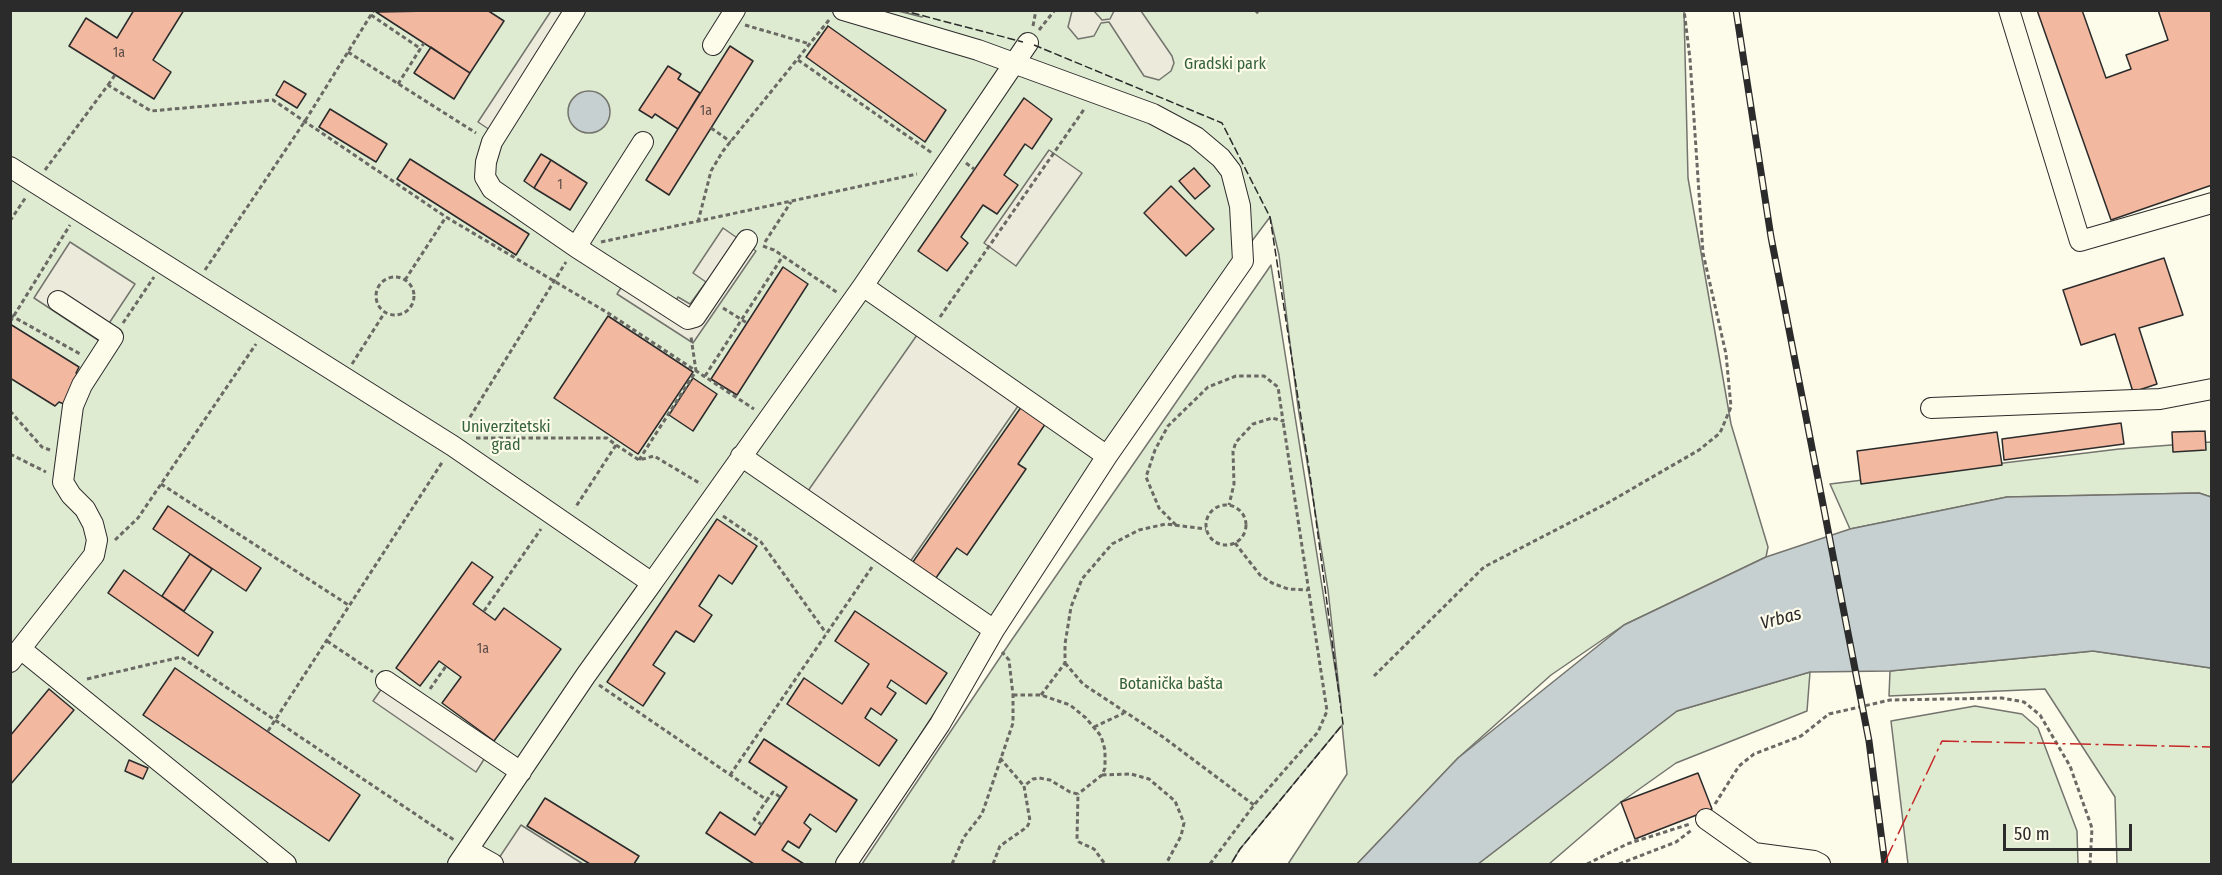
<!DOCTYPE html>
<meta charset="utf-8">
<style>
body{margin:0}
#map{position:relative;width:2222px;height:875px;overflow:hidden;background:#fdfbea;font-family:"Fira Sans Condensed",sans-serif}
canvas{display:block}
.frame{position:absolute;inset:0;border:12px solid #2b2b2b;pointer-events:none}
.scale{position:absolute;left:2003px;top:824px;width:129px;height:27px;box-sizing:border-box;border:3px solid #2b2b2b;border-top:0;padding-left:8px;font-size:18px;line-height:21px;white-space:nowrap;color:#2b2b2b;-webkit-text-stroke:4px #fdfbea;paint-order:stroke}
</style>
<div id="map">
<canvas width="2222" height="875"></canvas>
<div class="frame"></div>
<div class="scale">50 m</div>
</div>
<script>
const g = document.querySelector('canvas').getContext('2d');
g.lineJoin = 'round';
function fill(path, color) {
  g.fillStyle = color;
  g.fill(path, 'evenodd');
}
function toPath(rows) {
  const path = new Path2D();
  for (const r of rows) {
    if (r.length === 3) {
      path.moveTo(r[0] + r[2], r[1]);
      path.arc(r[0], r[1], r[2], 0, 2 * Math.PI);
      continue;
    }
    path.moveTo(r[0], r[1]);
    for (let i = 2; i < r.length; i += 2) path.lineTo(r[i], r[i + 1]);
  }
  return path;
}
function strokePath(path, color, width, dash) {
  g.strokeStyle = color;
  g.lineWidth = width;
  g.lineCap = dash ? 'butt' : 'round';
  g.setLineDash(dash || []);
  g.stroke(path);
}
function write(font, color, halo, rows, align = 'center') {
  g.font = font + ' "Fira Sans Condensed",sans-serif';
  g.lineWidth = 4.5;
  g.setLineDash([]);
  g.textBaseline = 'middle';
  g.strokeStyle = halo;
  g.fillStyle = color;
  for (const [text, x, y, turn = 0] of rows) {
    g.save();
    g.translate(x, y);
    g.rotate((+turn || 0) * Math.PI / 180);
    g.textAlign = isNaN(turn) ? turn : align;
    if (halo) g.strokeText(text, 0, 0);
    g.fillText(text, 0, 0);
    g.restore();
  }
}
const green = toPath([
 [894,10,922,17,900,11,1684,11,1688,178,1731,424,1768,547,1766,557,1624,625,1551,675,1458,758,1357,864,1288,864,1347,774,1342,725,1240,849,1231,864,862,864,1011,641,1271,265,1341,706,1328,590,1298,407,1279,255,1270,217,1177,341,836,864,11,864,10,11,894,10],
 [2211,442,2211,497,2199,493,2007,497,1850,529,1830,484,2119,449,2211,442],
 [2093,651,2211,668,2211,864,2117,864,2115,797,2045,689,1889,696,1890,671,2093,651],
 [1810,672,1807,711,1676,763,1621,802,1549,864,1478,864,1677,711,1810,672],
 [1975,706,2022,714,2038,728,2077,831,2078,864,1908,864,1891,721,1975,706]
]);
fill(green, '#deebd1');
strokePath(green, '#74746e', 1.5);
const parking = toPath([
 [551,11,571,11,493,132,478,122,551,11],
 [1072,11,1094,11,1102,20,1110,19,1114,11,1141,11,1172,56,1174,63,1171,71,1159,80,1144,76,1109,22,1101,23,1094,36,1078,39,1068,27,1072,11],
 [1049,150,1082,173,1016,266,984,243,1049,150],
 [723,228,756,251,693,343,617,294,624,283,670,310,678,297,690,304,706,282,693,273,723,228],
 [70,242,135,284,98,340,34,298,70,242],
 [917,335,1018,406,905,569,803,498,917,335],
 [385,684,488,753,476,772,373,701,385,684],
 [521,825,583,864,495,864,521,825]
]);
fill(parking, '#eceadb');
strokePath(parking, '#74746e', 1.5);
const water = toPath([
 [589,112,21],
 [2199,493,2211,497,2211,668,2093,651,1890,671,1810,672,1677,711,1478,864,1357,864,1458,758,1624,625,1766,557,1850,529,2007,497,2199,493]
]);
fill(water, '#c7d0d0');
strokePath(water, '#74746e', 1.5);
const building = toPath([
 [134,10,184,10,153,60,171,72,154,99,69,46,86,18,117,38,134,10],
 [487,10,504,21,470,73,376,12,487,10],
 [2037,10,2082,10,2106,78,2131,69,2126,55,2168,40,2158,10,2212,10,2212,185,2111,220,2037,10],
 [828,26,946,110,925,142,806,57,828,26],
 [730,46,753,61,669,195,646,180,730,46],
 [431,47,470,73,454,99,414,73,431,47],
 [668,66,681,74,678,79,700,93,678,129,655,114,652,118,639,110,668,66],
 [284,81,306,94,297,108,276,95,284,81],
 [1024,98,1052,119,1032,149,1025,144,1004,175,1018,185,997,214,983,205,961,237,968,243,947,271,918,251,1024,98],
 [330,109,387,144,376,162,319,127,330,109],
 [541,154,551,160,534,188,524,181,541,154],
 [410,159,529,234,516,255,397,179,410,159],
 [551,160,587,183,570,210,534,188,551,160],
 [1194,168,1210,186,1195,199,1179,181,1194,168],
 [1171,186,1214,229,1186,256,1144,213,1171,186],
 [2164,258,2183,315,2139,328,2157,384,2133,392,2115,334,2081,345,2063,290,2164,258],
 [783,267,808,284,737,395,711,379,783,267],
 [608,316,693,372,638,454,554,398,608,316],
 [10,324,79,367,76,373,81,377,64,404,59,402,55,406,10,378,10,324],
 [693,378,717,394,693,431,669,415,693,378],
 [1024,403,1048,420,1018,464,1026,469,967,555,957,548,931,585,908,569,1024,403],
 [2121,423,2124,444,2004,460,2002,439,2121,423],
 [2205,431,2206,450,2173,452,2172,432,2205,431],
 [1997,432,2002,465,1861,484,1857,451,1997,432],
 [168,506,261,568,246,591,153,529,168,506],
 [717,519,757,546,732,584,719,575,699,606,712,615,694,642,676,631,653,665,665,673,643,706,607,682,717,519],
 [190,554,212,569,184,611,162,596,190,554],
 [472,562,493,577,473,604,495,620,504,608,561,649,494,741,442,703,461,677,439,661,420,686,396,668,472,562],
 [124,570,213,632,198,656,108,593,124,570],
 [855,611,947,673,926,704,891,680,887,687,896,693,881,715,871,708,865,718,897,740,879,766,787,704,804,678,842,704,869,664,835,641,855,611],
 [175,668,360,795,329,841,143,715,175,668],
 [49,689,74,710,10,785,10,736,49,689],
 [764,739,857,800,836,832,810,814,804,823,811,829,799,848,788,841,782,850,804,864,754,864,706,833,720,812,755,835,787,787,749,762,764,739],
 [129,760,148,768,143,779,125,771,129,760],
 [1698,773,1712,809,1635,839,1621,802,1698,773],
 [545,798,639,856,634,864,590,864,527,826,545,798]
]);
fill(building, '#f2b8a0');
strokePath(building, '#2b2b2b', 1.5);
const minor = toPath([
 [575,10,492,142,486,162,485,177,492,189,576,247,643,142],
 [843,10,978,50,1153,114,1196,137,1221,158,1231,171,1240,206,1243,261,1107,456,994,630,940,724,846,864],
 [2009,10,2080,241,2212,203],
 [713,45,735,10],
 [10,167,453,446,652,583,863,286,1028,43],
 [576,247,688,319,695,317,747,240],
 [863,286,1107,456],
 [1931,408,2160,399,2212,389],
 [741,456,994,630],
 [22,650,286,864],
 [10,662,94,555,97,540,93,524,85,509,71,495,63,482,73,406,82,385,113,337,58,301],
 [386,681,521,772],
 [1706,819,1754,853,1814,861,1820,864],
 [468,850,493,864],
 [458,864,586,675,652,583]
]);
strokePath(minor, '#2b2b2b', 22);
strokePath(toPath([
 [1255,10,1260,15],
 [1265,10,1265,11],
 [371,15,421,49],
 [745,25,810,44],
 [1033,26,1036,10],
 [1039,30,1055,10],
 [348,52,476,133],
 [798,60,932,153],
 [398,84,424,43],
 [108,85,115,75],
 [711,128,731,142],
 [966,163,974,169],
 [45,170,108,85,151,111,273,100,446,217,608,313,754,409],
 [10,221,26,197],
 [698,222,711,171,723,151,829,20],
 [601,242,917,174],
 [765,242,791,202],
 [763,246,774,250,838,293],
 [205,270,305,121,374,10],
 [395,296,19],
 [405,280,446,217],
 [723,308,747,323],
 [10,315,82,355],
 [940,317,1085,108],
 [10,322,70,225],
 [123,323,154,277],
 [352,364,385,312],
 [705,376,783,256],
 [10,411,42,447,50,450],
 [462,430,566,262],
 [476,438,607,438,616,445,575,508],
 [616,445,639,460,654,456,701,484],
 [10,454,46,472],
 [639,460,696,371,691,337],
 [161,484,350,606],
 [1226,525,20],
 [723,516,761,542,826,633],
 [1176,525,1159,508,1146,477,1155,450,1168,426,1208,387,1236,376,1264,376,1278,387,1283,421,1272,418,1253,424,1236,442,1233,451,1234,484,1229,505],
 [115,540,138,518,256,344],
 [1235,543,1260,575,1272,583,1288,589,1308,590],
 [484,611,541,529],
 [327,641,373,672],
 [1065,663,1083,684,1163,737,1254,805],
 [1374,676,1484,567,1604,505,1699,450,1720,433,1731,407,1726,354,1703,253,1690,59,1684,10],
 [87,679,181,657,454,840],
 [599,685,767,800,773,792,780,797],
 [430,689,446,666],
 [1013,695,1041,695,1070,705,1086,718,1101,736,1105,750,1105,768,1102,775,1078,794],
 [1041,695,1065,663,1065,644,1071,607,1082,579,1112,544,1139,530,1166,524,1206,529],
 [1094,727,1124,713],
 [268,731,443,461],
 [1000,758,1024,786],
 [730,775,872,567],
 [1102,775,1131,774,1149,779,1175,801,1184,823,1181,836,1166,864],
 [1715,804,1739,766,1754,754,1801,736,1829,714,1890,700,2002,698,2024,702,2040,715,2070,766,2092,828,2090,864],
 [762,825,754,819,767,800],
 [952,864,964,837,982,814,1013,723,1013,695,1009,660,1002,652],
 [993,864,1000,846,1027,827,1030,821,1024,786,1033,779,1039,778,1050,780,1070,792,1078,794,1077,839,1079,842,1094,849,1105,864],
 [1210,864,1254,805,1318,732,1327,711,1283,421],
 [1587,864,1627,844,1690,824],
 [1619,864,1676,842,1693,829]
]), '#6a6964', 3, [4.5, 3]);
strokePath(minor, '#fdfbea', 20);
const rail = toPath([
 [1736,10,1771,237,1869,741,1885,864]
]);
strokePath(rail, '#2b2b2b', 7);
strokePath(rail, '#fdfbea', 4.5, [14]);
strokePath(toPath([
 [901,10,1023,42],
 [1034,45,1222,123,1270,217,1311,482,1343,724,1240,849,1231,864]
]), '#2b2b2b', 1.5, [8, 3]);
strokePath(toPath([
 [1884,864,1942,741,2212,747]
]), '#c62828', 1.5, [21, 4.5, 3, 4.5]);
write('14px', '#5d4e48', null, [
 ["1a",119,53],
 ["1а",706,111],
 ["1",560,185],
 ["1a",483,649]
]);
write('16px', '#34623c', '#fdfbea', [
 ["Gradski park",1225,65],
 ["Univerzitetski",506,428],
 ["grad",506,446],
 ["Botanička bašta",1171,685]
]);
write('italic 18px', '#2b2b2b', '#fdfbea', [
 ["Vrbas",1781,619,-15]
]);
</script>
